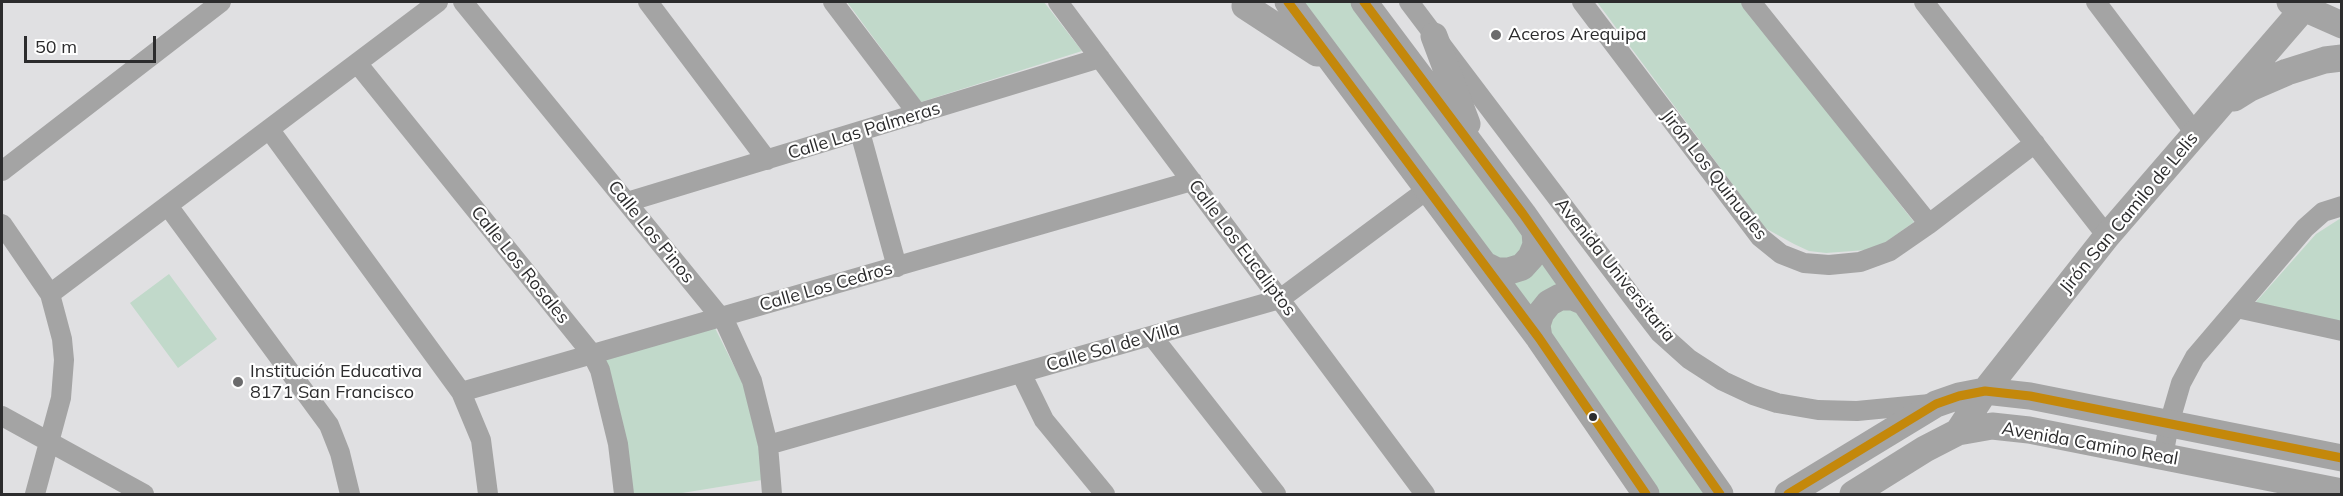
<!DOCTYPE html>
<meta charset="utf-8">
<style>
body{margin:0}
#map{position:relative;width:2343px;height:496px;overflow:hidden;background:#e0e0e2;font-family:Mulish,sans-serif}
canvas{display:block}
.frame{position:absolute;inset:0;border:3px solid #2c2c2d;pointer-events:none}
.scale{position:absolute;left:24px;top:36px;width:132px;height:27px;box-sizing:border-box;border:3px solid #2c2c2d;border-top:0;padding-left:8px;font-size:18px;line-height:21px;white-space:nowrap;color:#2c2c2d;-webkit-text-stroke:4px #fff;paint-order:stroke}
</style>
<div id="map">
<canvas width="2343" height="496"></canvas>
<div class="frame"></div>
<div class="scale">50 m</div>
</div>
<script>
const g = document.querySelector('canvas').getContext('2d');
g.lineJoin = 'round';
function fill(path, color) {
  g.fillStyle = color;
  g.fill(path, 'evenodd');
}
function toPath(rows) {
  const path = new Path2D();
  for (const r of rows) {
    path.moveTo(r[0], r[1]);
    for (let i = 2; i < r.length; i += 2) path.lineTo(r[i], r[i + 1]);
  }
  return path;
}
function strokePath(path, color, width, dash) {
  g.strokeStyle = color;
  g.lineWidth = width;
  g.lineCap = dash ? 'butt' : 'round';
  g.setLineDash(dash || []);
  g.stroke(path);
}
function write(font, color, halo, rows, align = 'center') {
  g.font = font + ' Mulish,sans-serif';
  g.lineWidth = 4.5;
  g.setLineDash([]);
  g.textBaseline = 'middle';
  g.strokeStyle = halo;
  g.fillStyle = color;
  for (const [text, x, y, turn = 0] of rows) {
    g.save();
    g.translate(x, y);
    g.rotate((+turn || 0) * Math.PI / 180);
    g.textAlign = isNaN(turn) ? turn : align;
    if (halo) g.strokeText(text, 0, 0);
    g.fillText(text, 0, 0);
    g.restore();
  }
}
fill(toPath([
 [847,2,1044,2,1082,51,921,102],
 [1298,2,1354,2,1709,494,1656,494],
 [1597,2,1741,2,1914,222,1883,244,1866,250,1826,253,1809,251,1794,244,1765,228],
 [2341,218,2341,322,2255,303,2316,234],
 [169,274,217,339,178,368,130,303],
 [714,326,744,386,759,448,762,480,676,494,633,494,603,358]
]), '#c1d9ca');
strokePath(toPath([
 [463,2,726,324,752,381,768,445,772,494],
 [648,2,767,160],
 [833,2,918,114],
 [1058,2,1425,494],
 [1409,2,1639,306,1660,333,1689,359,1723,381,1753,395,1777,403,1818,410,1857,411,1930,404],
 [1582,2,1760,237,1781,254,1804,263,1829,265,1860,262,1890,251,1929,224,2035,143],
 [1751,2,1929,224],
 [1924,2,2107,236],
 [2096,2,2195,133],
 [357,63,592,354,600,370,618,444,624,494],
 [269,129,461,392,481,440,488,494],
 [860,132,897,267],
 [2,171,221,2],
 [627,202,1100,58],
 [168,206,329,425,340,453,350,494],
 [2,224,50,294,62,339,64,360,61,398,35,494],
 [50,294,438,2],
 [2237,308,2342,331],
 [1152,336,1276,494],
 [1021,373,1044,420,1105,494],
 [461,392,1192,181],
 [2,416,144,494],
 [768,445,1280,299,1428,189],
 [2163,457,2169,424,2181,383,2195,357,2305,228,2323,212,2342,206]
]), '#a4a4a4', 20);
strokePath(toPath([
 [1288,2,1539,338,1646,494],
 [1364,2,1523,214,1720,494],
 [2290,2,2342,25],
 [1245,6,1317,53],
 [1434,36,1467,124],
 [2234,98,2250,88,2287,72,2325,60,2342,58],
 [1485,265,1497,271,1509,271,1522,267,1531,257,1536,245,1535,232],
 [1539,338,1537,325,1541,313,1549,303,1560,297,1573,297,1585,302],
 [1958,432,1985,391,2107,236,2304,8],
 [1788,494,1936,404,1959,396,1985,391,2030,396,2342,458],
 [1853,494,1925,449,1958,432,1992,426,2029,430,2342,492]
]), '#a4a4a4', 27);
strokePath(toPath([
 [1288,2,1539,338,1646,494],
 [1364,2,1523,214,1720,494],
 [1788,494,1936,404,1959,396,1985,391,2030,396,2342,458]
]), '#c4880b', 9);
for (const [x, y, r, color] of [
 [1496,35,6,"#6b6b6c"],
 [238,382,6,"#6b6b6c"],
 [1593,417,5,"#2c2c2d"]
]) {
  const dot = new Path2D();
  dot.arc(x, y, r, 0, 2 * Math.PI);
  g.fillStyle = color;
  g.fill(dot);
  strokePath(dot, '#fff', 2);
}
write('18px', '#2c2c2d', '#fff', [
 ["Aceros Arequipa",1508,35],
 ["Institución Educativa",250,372],
 ["8171 San Francisco",250,393]
], 'left');
write('18px', '#2c2c2d', '#fff', [
 ["Calle Las Palmeras",864,131,-17],
 ["Jirón Los Quinuales",1714,175,52],
 ["Jirón San Camilo de Lelis",2129,213,-50],
 ["Calle Los Pinos",651,232,51],
 ["Calle Los Eucaliptos",1242,248,53],
 ["Calle Los Rosales",520,265,51],
 ["Avenida Universitaria",1615,270,51],
 ["Calle Los Cedros",826,287,-16],
 ["Calle Sol de Villa",1113,347,-16],
 ["Avenida Camino Real",2090,444,10]
]);
</script>
